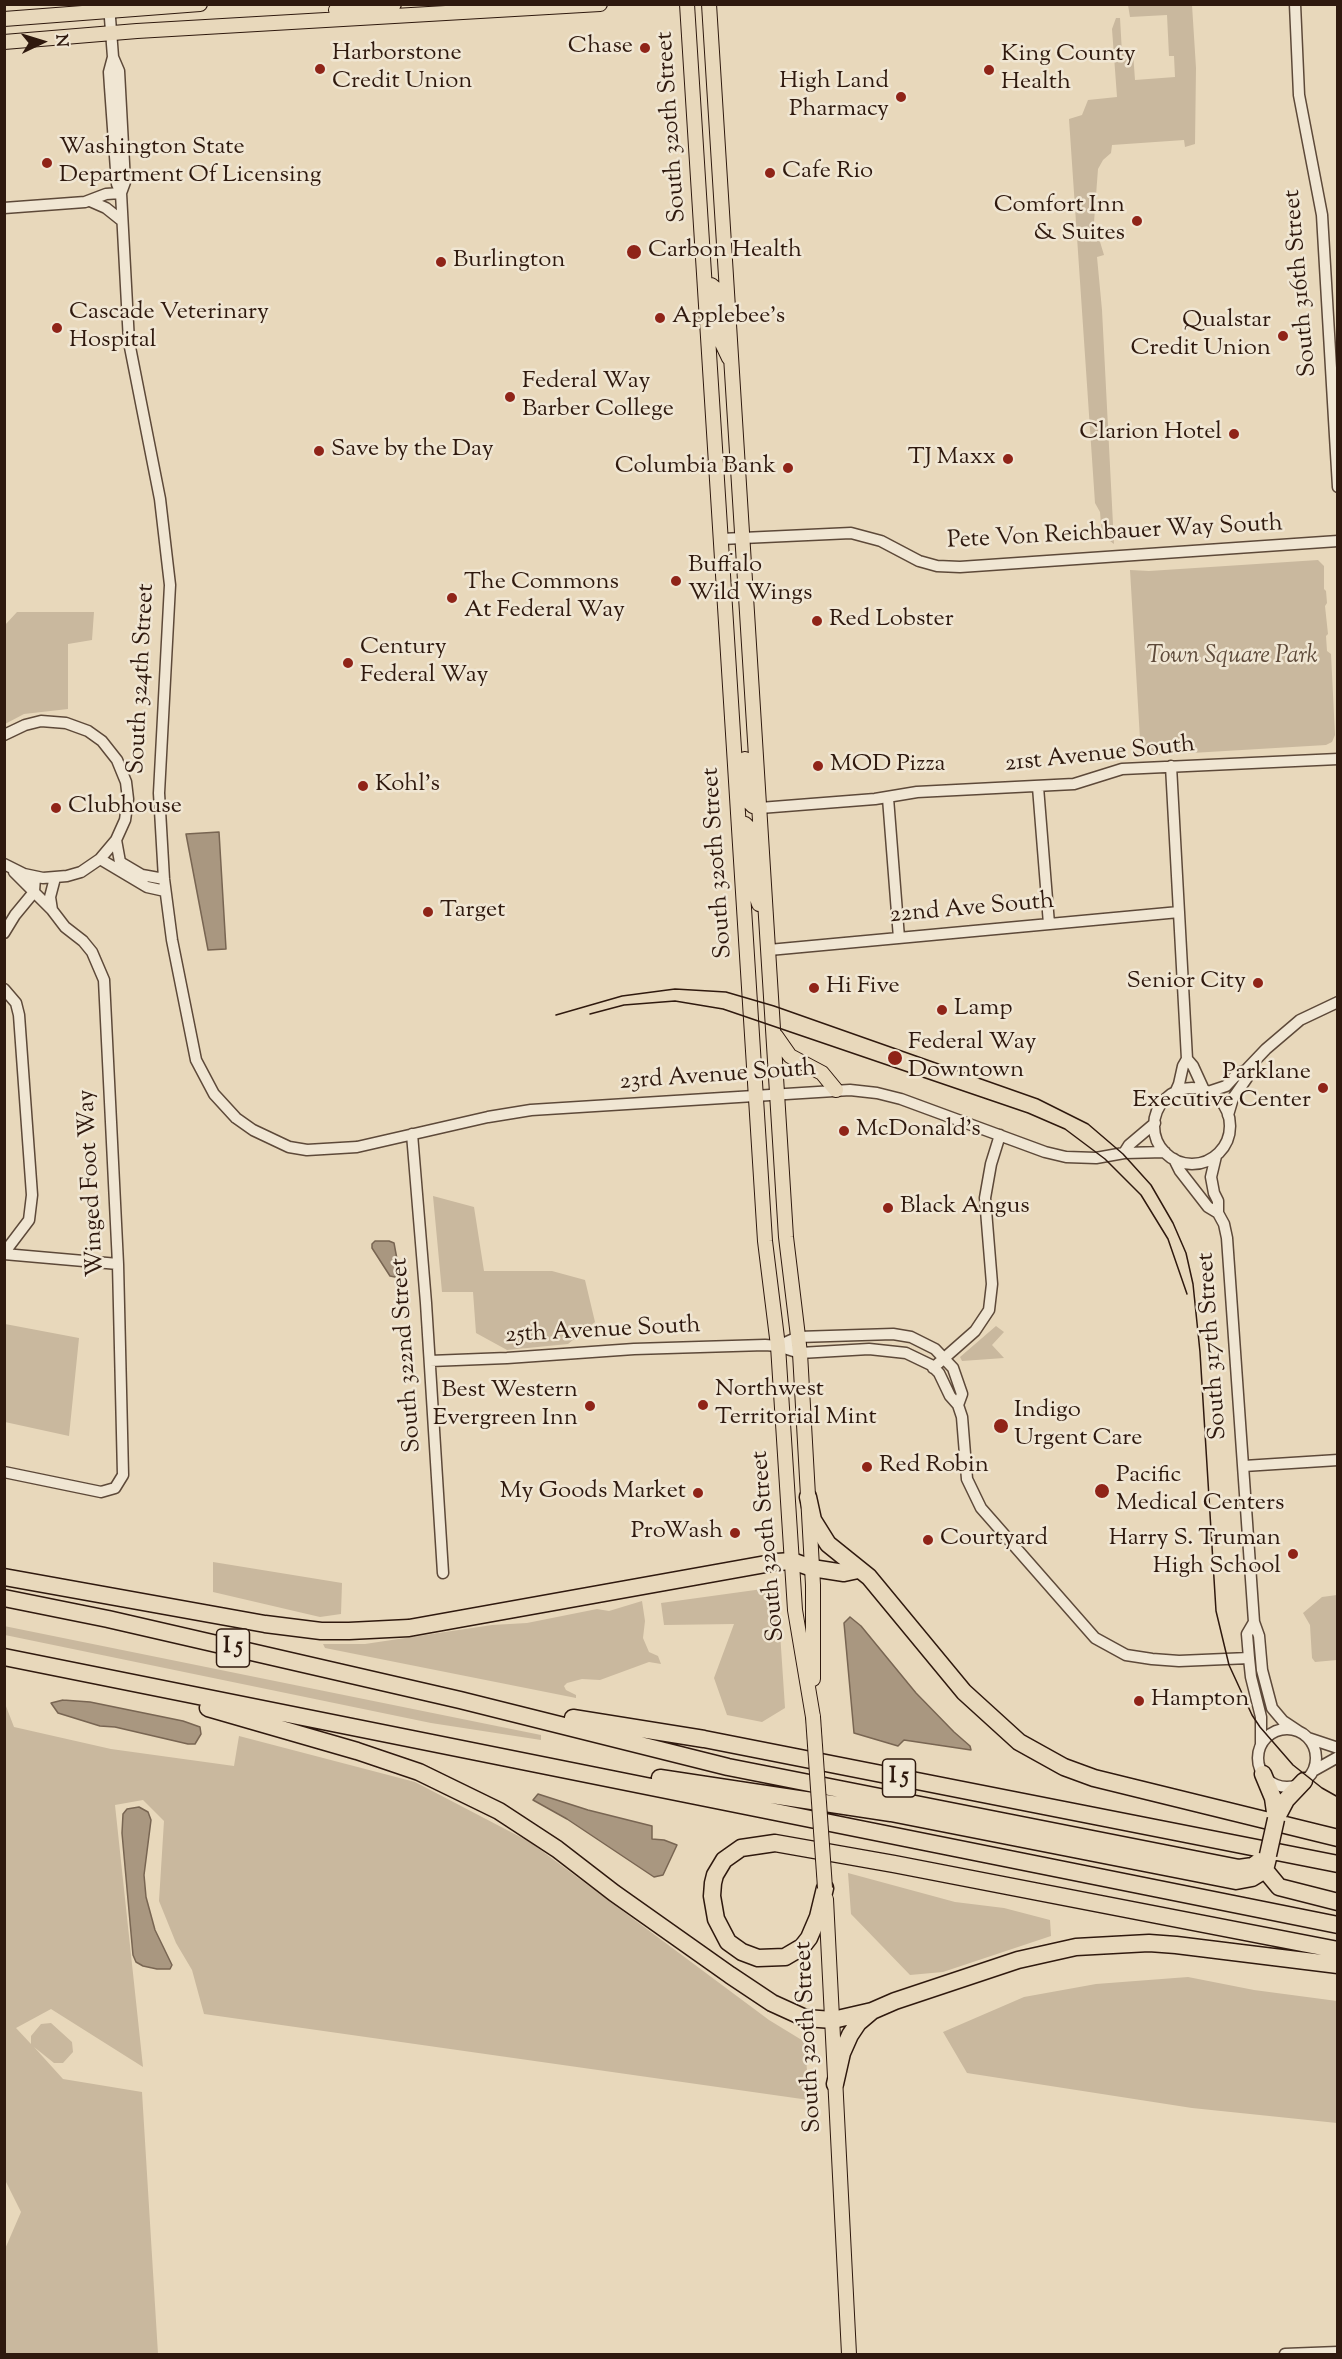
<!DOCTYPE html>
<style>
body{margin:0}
#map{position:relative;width:1342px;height:2359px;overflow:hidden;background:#e8d8bb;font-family:"Sorts Mill Goudy",serif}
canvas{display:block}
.frame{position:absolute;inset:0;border:6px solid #2f190e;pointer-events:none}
.north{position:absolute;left:12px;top:12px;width:60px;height:60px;-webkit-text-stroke:4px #f0e6d3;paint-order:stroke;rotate:86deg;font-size:16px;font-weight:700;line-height:24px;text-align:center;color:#2f190e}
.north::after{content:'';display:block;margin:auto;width:21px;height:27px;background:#2f190e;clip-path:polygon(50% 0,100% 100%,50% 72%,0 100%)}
</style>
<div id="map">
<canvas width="1342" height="2359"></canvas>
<div class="frame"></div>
<div class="north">N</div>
</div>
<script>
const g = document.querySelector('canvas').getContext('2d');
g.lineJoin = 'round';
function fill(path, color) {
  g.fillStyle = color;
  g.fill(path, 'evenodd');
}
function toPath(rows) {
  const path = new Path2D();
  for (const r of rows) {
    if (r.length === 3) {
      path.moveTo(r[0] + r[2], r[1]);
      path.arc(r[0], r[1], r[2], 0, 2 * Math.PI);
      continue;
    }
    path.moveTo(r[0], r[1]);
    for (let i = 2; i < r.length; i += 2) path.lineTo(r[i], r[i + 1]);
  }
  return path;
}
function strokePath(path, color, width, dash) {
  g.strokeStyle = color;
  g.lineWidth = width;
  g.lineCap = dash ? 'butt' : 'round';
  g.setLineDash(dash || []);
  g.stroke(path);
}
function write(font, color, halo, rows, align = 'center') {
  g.font = font + ' "Sorts Mill Goudy",serif';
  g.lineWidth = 5;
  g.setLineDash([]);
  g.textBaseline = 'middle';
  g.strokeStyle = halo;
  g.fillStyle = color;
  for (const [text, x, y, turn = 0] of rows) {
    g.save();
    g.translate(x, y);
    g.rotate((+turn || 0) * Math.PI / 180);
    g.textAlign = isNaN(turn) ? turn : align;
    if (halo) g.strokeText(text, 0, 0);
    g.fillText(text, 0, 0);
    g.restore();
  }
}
fill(toPath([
 [1128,5,1192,5,1196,68,1195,144,1185,147,1184,140,1112,145,1111,153,1103,160,1098,169,1094,222,1104,255,1097,257,1102,310,1114,544,1102,535,1100,512,1095,503,1069,119,1082,115,1088,100,1117,97,1112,29,1116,18,1120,18,1122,53,1133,52,1135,80,1175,77,1174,56,1169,56,1167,15,1130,17],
 [1318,560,1324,566,1324,589,1326,591,1327,603,1325,606,1328,634,1326,636,1327,651,1331,654,1335,735,1332,742,1326,745,1141,756,1130,570,1149,571],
 [17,612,94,612,92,640,68,644,68,709,24,714,5,724,5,625],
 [433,1196,474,1207,484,1271,552,1271,585,1280,595,1322,568,1344,507,1350,476,1333,473,1292,442,1292],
 [5,1324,79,1338,69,1436,5,1422],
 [996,1326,1004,1332,992,1345,1004,1358,962,1361,960,1357],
 [213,1562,342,1583,341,1614,320,1617,213,1592],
 [777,1587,785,1708,762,1722,727,1715,714,1678,734,1624,664,1625,661,1603],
 [1337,1595,1337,1660,1315,1662,1312,1658,1310,1625,1303,1613,1322,1597],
 [642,1601,645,1621,643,1638,649,1652,658,1656,661,1664,649,1662,600,1680,582,1679,567,1683,564,1686,566,1690,576,1695,576,1698,325,1648,323,1644,365,1644,492,1625,527,1623,597,1609,609,1611],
 [4,1626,541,1735,541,1740,431,1723,5,1635],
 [4,1701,14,1727,111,1749,234,1766,239,1736,415,1782,530,1842,769,2020,805,2042,809,2100,204,2014,192,1970,176,1943,159,1901,164,1821,143,1800,115,1805,143,2067,51,2009,16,2028,31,2044,31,2036,41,2024,51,2023,72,2042,73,2052,63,2063,54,2063,34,2047,63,2079,142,2092,158,2354,5,2354,5,2249,21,2212,4,2178],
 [848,1873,955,1902,1004,1908,1050,1920,1051,1936,943,1972,910,1975,851,1914],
 [1188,1977,1254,1990,1337,2001,1337,2123,1192,2108,967,2073,943,2032,1024,1997,1096,1984]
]), '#c9b89e');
const water = toPath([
 [219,832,226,949,208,950,186,834,219,832],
 [375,1241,389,1241,394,1243,399,1270,395,1277,390,1276,372,1248,372,1244,375,1241],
 [850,1617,861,1626,916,1693,954,1732,970,1746,971,1750,904,1740,898,1746,854,1733,844,1623,850,1617],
 [63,1700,90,1702,183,1721,200,1727,201,1734,195,1744,188,1744,115,1727,100,1726,58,1713,51,1703,63,1700],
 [538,1794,588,1810,652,1826,652,1839,664,1840,677,1845,663,1875,654,1877,567,1819,533,1800,538,1794],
 [139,1807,148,1812,151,1820,144,1875,146,1897,155,1930,172,1965,170,1969,157,1969,143,1966,136,1962,133,1955,122,1833,123,1814,127,1809,139,1807]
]);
fill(water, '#a99780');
strokePath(water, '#786552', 1.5);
const minor = toPath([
 [1295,4,1299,95,1322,215,1338,487],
 [109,5,113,57,109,72,110,87,117,184,121,193,129,342,160,499,170,585,159,793,164,879,172,940,196,1060,214,1094,236,1118,253,1130,289,1147,307,1150,357,1147,488,1117,531,1110,850,1090,877,1093,901,1099,1045,1152,1066,1157,1096,1158,1124,1153,1165,1152],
 [113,57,119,71,125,182,121,193],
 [90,201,106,208,121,220],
 [4,208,85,202,106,194,121,193],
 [721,539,851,533,881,541,919,561,937,566,960,567,1338,541],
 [4,735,25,725,41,721,66,723,88,731,102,741,117,760,126,782,128,799,125,820,116,840,100,859,81,872,67,876,43,878,24,874,4,864],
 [1171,766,1187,1059,1183,1066,1179,1084,1175,1093],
 [1038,787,1049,924],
 [888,798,899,938],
 [760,808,875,799,917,792,1074,784,1122,769,1338,759],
 [116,840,120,862,142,875,164,879],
 [100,859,147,887,165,891],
 [14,872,52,910],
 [4,933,15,915,34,892,35,877],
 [769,950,1179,912],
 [4,989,16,1003,19,1015,32,1195,29,1220,4,1253],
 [1187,1059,1193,1066,1204,1090],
 [1192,1126,38],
 [1208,1092,1226,1086,1238,1073,1246,1070,1266,1049,1300,1020,1338,1002],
 [1228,1115,1233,1098,1247,1078,1246,1070],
 [412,1134,426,1303,443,1573],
 [1124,1153,1129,1145,1155,1123],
 [1216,1156,1211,1177,1214,1193,1218,1201,1218,1213],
 [1174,1159,1180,1171,1208,1207,1218,1213,1224,1224,1227,1238,1254,1622,1259,1636,1262,1670,1272,1708,1283,1721,1298,1731],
 [4,1254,118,1264],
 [778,1346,798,1337,893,1334,911,1337,935,1349,953,1368,962,1394,958,1405],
 [430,1361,507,1358,634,1349,765,1345,778,1346,800,1353,869,1349,906,1353,931,1365,939,1373,950,1396,958,1405,962,1417,967,1479,981,1508,1095,1638,1126,1655,1152,1659,1179,1661,1249,1658],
 [933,1368,975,1331,989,1310,992,1284,985,1198,991,1164,1000,1135],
 [1244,1466,1338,1460],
 [4,1472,101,1492,115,1488,123,1475,118,1264,104,980,92,952,83,941,65,927,52,910,50,897,55,878],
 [1254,1622,1247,1634,1249,1658,1251,1677,1261,1717,1261,1745],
 [1287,1758,29],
 [1308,1738,1338,1748],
 [1313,1771,1338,1757],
 [1285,2354,1338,2352]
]);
const major = toPath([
 [687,4,765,1241,778,1346,795,1610,813,1717],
 [709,4,786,1237,800,1353,813,1585,813,1679],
 [336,10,394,4],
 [4,19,200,4],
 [4,42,137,31,600,4],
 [705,285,711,285,717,290,719,337,729,358],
 [745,759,748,801,753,806,760,808],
 [739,823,745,824,751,830,756,895,759,904],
 [776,1036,790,1056,822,1073,836,1090],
 [826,1899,849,2354]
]);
const highway = toPath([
 [808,1497,813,1520,828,1544,869,1577,964,1692,1019,1742,1064,1767,1094,1778,1338,1838],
 [4,1577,265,1624,321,1631,349,1631,409,1628,777,1562,792,1561,812,1568,844,1573,858,1570],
 [4,1598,108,1619,460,1700,728,1767,1239,1868,1253,1866,1268,1855],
 [4,1657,1338,1925],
 [208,1708,357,1751,419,1772,499,1811,557,1849,614,1893,730,1975,772,2003,805,2018,833,2020,872,2011,895,2001,1018,1960,1076,1947,1149,1943,1176,1945,1338,1965],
 [573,1718,704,1739,1338,1864],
 [1263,1774,1273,1798,1276,1819],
 [660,1778,891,1813,1236,1881,1252,1878,1265,1870],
 [1276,1819,1286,1800,1304,1781],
 [1268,1858,1265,1870,1279,1887,1338,1902],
 [825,1888,818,1917,809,1938,802,1947,785,1957,758,1958,742,1952,728,1942,716,1919,712,1896,713,1883,715,1875,724,1860,741,1848,775,1843,894,1864,1338,1950],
 [835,2084,842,2053,850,2035,858,2023,871,2012]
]);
strokePath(minor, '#5d4939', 13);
strokePath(major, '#2f190e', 16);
strokePath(highway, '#2f190e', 19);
strokePath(minor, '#f0e6d3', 10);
strokePath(major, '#e8d8bb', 14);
strokePath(highway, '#e8d8bb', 16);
strokePath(toPath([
 [590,1014,624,1005,675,1001,723,1009,1028,1113,1065,1129,1105,1159,1141,1195,1168,1239,1187,1294],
 [556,1015,622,996,675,989,726,992,774,1006,1038,1099,1088,1124,1123,1154,1151,1185,1173,1223,1186,1253,1193,1284,1200,1352,1216,1611,1229,1665,1252,1715,1260,1727,1293,1765,1322,1788,1338,1797]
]), '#2f190e', 1.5);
const majorBridge = toPath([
 [813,1717,825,1888]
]);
const highwayBridge = toPath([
 [1268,1855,1276,1819]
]);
strokePath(majorBridge, '#2f190e', 16, []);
strokePath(highwayBridge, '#2f190e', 19, []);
strokePath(majorBridge, '#e8d8bb', 14);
strokePath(highwayBridge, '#e8d8bb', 16);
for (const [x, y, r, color] of [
 [645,48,6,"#8f2418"],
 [320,69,6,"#8f2418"],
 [989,70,6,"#8f2418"],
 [901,97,6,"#8f2418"],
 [47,163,6,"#8f2418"],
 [770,173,6,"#8f2418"],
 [1137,221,6,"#8f2418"],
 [634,252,8,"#8f2418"],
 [441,262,6,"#8f2418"],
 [660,318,6,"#8f2418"],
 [57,328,6,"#8f2418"],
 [1283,336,6,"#8f2418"],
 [510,397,6,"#8f2418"],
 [1234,434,6,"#8f2418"],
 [319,451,6,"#8f2418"],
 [1008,459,6,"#8f2418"],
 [788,468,6,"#8f2418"],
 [676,581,6,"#8f2418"],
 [452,598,6,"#8f2418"],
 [817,621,6,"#8f2418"],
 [348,663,6,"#8f2418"],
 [818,766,6,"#8f2418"],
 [363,786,6,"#8f2418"],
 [56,808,6,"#8f2418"],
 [428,912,6,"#8f2418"],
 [1258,983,6,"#8f2418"],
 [814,988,6,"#8f2418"],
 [942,1010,6,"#8f2418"],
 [895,1058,8,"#8f2418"],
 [1323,1088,6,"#8f2418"],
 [844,1131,6,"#8f2418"],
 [888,1208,6,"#8f2418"],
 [703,1405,6,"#8f2418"],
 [590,1406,6,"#8f2418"],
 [1001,1426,8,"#8f2418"],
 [867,1467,6,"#8f2418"],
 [1102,1491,8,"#8f2418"],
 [698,1493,6,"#8f2418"],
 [735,1533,6,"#8f2418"],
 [928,1540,6,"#8f2418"],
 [1293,1554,6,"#8f2418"],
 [1139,1701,6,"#8f2418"]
]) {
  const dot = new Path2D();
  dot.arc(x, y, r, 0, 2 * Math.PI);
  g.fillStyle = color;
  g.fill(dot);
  strokePath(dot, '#f0e6d3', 2);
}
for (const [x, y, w] of [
 [233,1648,33],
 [899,1778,33]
]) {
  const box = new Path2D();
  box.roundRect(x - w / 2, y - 19, w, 38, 4.5);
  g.fillStyle = '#f0e6d3';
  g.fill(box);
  strokePath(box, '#2f190e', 1.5);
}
write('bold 22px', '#2f190e', null, [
 ["I 5",233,1648],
 ["I 5",899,1778]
]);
write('24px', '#2f190e', '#f0e6d3', [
 ["Chase",633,48,"right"],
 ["Harborstone",332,55],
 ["Credit Union",332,83],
 ["King County",1001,56],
 ["Health",1001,84],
 ["High Land",889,83,"right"],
 ["Pharmacy",889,111,"right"],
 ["Washington State",59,149],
 ["Department Of Licensing",59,177],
 ["Cafe Rio",782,173],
 ["Comfort Inn",1125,207,"right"],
 ["& Suites",1125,235,"right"],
 ["Carbon Health",648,252],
 ["Burlington",453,262],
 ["Cascade Veterinary",69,314],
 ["Hospital",69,342],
 ["Applebee's",672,318],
 ["Qualstar",1271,322,"right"],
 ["Credit Union",1271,350,"right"],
 ["Federal Way",522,383],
 ["Barber College",522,411],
 ["Clarion Hotel",1222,434,"right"],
 ["Save by the Day",331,451],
 ["TJ Maxx",996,459,"right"],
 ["Columbia Bank",776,468,"right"],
 ["Buffalo",688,567],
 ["Wild Wings",688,595],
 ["The Commons",464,584],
 ["At Federal Way",464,612],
 ["Red Lobster",829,621],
 ["Century",360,649],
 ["Federal Way",360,677],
 ["MOD Pizza",830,766],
 ["Kohl's",375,786],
 ["Clubhouse",68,808],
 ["Target",440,912],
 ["Senior City",1246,983,"right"],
 ["Hi Five",826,988],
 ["Lamp",954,1010],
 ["Federal Way",908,1044],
 ["Downtown",908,1072],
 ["Parklane",1311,1074,"right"],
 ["Executive Center",1311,1102,"right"],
 ["McDonald's",856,1131],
 ["Black Angus",900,1208],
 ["Northwest",715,1391],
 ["Territorial Mint",715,1419],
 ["Best Western",578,1392,"right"],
 ["Evergreen Inn",578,1420,"right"],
 ["Indigo",1014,1412],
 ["Urgent Care",1014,1440],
 ["Red Robin",879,1467],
 ["Pacific",1116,1477],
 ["Medical Centers",1116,1505],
 ["My Goods Market",686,1493,"right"],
 ["ProWash",723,1533,"right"],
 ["Courtyard",940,1540],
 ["Harry S. Truman",1281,1540,"right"],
 ["High School",1281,1568,"right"],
 ["Hampton",1151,1701]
], 'left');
write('24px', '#2f190e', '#f0e6d3', [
 ["South 320th Street",673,127,-94],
 ["South 316th Street",1302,283,-95],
 ["Pete Von Reichbauer Way South",1115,534,-3],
 ["South 324th Street",143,679,-87],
 ["21st Avenue South",1100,756,-6],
 ["South 320th Street",719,863,-94],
 ["22nd Ave South",972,910,-5],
 ["23rd Avenue South",718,1077,-4],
 ["Winged Foot Way",93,1183,-93],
 ["25th Avenue South",603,1332,-3],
 ["South 317th Street",1214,1346,-94],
 ["South 322nd Street",408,1355,-94],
 ["South 320th Street",770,1546,-95],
 ["South 320th Street",810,2037,-93]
]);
write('italic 24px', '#5d4939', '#f0e6d3', [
 ["Town Square Park",1232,658]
]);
</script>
